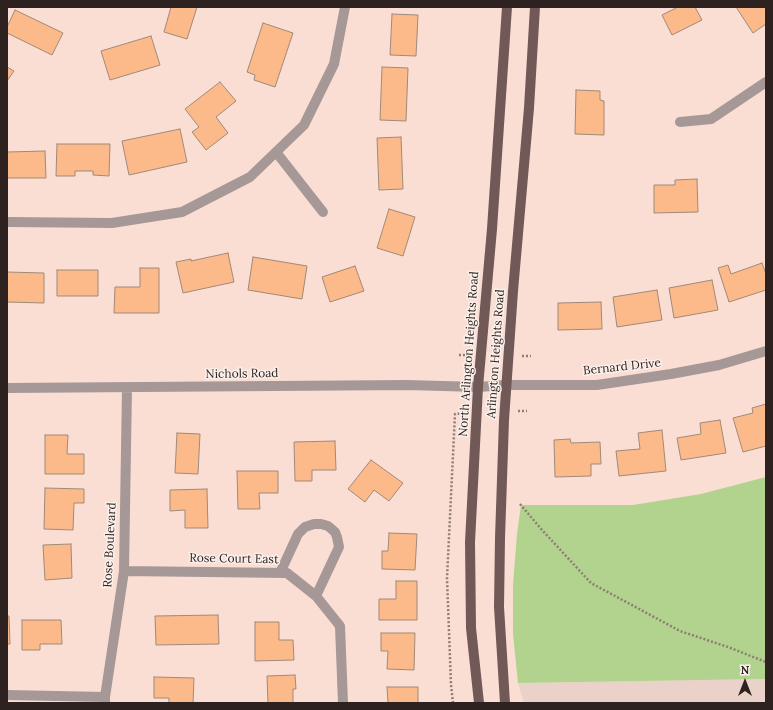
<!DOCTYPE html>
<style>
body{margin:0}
#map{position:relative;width:773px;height:710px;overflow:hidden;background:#fbded3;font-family:Lora,serif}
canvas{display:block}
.frame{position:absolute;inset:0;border:8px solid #2d221f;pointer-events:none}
.north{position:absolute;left:725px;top:662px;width:40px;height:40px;-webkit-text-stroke:3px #fbf0eb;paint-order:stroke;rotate:0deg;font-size:11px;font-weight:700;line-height:16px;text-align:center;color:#2d221f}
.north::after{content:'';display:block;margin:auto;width:14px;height:18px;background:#2d221f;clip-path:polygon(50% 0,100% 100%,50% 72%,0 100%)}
</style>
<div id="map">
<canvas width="773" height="710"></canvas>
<div class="frame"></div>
<div class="north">N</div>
</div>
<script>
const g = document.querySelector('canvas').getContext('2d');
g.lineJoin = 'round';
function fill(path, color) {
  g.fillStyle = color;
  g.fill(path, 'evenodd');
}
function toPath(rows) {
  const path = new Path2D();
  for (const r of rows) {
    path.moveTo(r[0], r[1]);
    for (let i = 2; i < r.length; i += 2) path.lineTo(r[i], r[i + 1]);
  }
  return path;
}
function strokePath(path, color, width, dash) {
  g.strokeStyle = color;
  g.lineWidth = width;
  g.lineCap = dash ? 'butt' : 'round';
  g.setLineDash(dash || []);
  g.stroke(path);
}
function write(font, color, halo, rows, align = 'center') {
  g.font = font + ' Lora,serif';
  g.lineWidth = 3;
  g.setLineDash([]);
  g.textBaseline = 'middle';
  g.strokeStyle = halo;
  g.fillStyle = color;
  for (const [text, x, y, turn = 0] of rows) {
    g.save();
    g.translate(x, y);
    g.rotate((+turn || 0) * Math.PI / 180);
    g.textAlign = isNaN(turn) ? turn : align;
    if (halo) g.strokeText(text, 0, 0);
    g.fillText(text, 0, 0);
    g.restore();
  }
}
fill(toPath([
 [766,679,766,703,524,703,518,683]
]), '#ead1c9');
fill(toPath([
 [766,477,766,679,518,683,513,634,513,585,517,534,521,505,633,505,701,494]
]), '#b1d38e');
const building = toPath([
 [171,7,197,7,187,39,164,32,171,7],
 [678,7,695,7,702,20,672,35,662,15,678,7],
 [736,7,765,7,766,9,766,24,753,33,736,7],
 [15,10,63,33,52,55,7,33,7,27,15,10],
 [392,14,418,15,416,56,390,55,392,14],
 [263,23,293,33,275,87,254,80,255,75,247,72,263,23],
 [151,36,160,65,110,80,101,51,151,36],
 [7,67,14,71,7,81,7,67],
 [382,67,408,68,406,121,380,120,382,67],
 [220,82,236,101,216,117,228,133,206,150,192,132,199,127,185,109,220,82],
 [576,90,600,91,600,100,604,101,604,135,575,134,576,90],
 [180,129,187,162,129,175,122,141,180,129],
 [401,137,403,189,379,190,377,138,401,137],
 [57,144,110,144,109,176,93,175,93,171,75,171,75,176,56,176,57,144],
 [45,151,46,178,7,178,7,152,45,151],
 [697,179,698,212,654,213,654,185,675,185,675,180,697,179],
 [389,209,415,217,403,256,377,248,389,209],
 [228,253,234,282,183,293,176,262,191,259,191,261,228,253],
 [253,257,307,266,302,299,248,290,253,257],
 [762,263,766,274,766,290,729,302,718,268,728,265,731,274,762,263],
 [355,266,364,291,330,302,322,277,355,266],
 [140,268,159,268,159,313,114,313,115,287,140,287,140,268],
 [57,270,98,270,98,296,57,296,57,270],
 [7,272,44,273,44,303,7,302,7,272],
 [712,280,718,310,674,318,669,288,712,280],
 [657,290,662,320,617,327,613,297,657,290],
 [601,302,602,329,558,330,558,303,601,302],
 [766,404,766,446,743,452,733,418,753,413,752,408,766,404],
 [720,420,726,453,681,460,677,438,701,434,700,423,720,420],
 [662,430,666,471,619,476,616,451,640,449,638,433,662,430],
 [177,433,200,434,198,474,175,473,177,433],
 [45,435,68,435,67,454,84,454,84,474,45,474,45,435],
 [570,439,571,443,600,442,601,464,591,464,591,476,555,477,554,440,570,439],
 [335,441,336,470,312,470,312,481,295,481,294,442,335,441],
 [371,460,403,483,389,501,374,490,365,502,348,489,371,460],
 [237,471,278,471,278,493,259,493,260,509,238,509,237,471],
 [45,488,84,489,84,503,74,503,73,530,44,529,45,488],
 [207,489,208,528,185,528,185,510,170,511,170,490,207,489],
 [389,533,417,534,415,570,382,569,382,551,388,551,389,533],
 [71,544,72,578,45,580,43,545,71,544],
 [396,581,417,581,417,620,379,620,379,599,396,599,396,581],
 [218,615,219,644,156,645,155,616,218,615],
 [7,616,9,616,10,644,7,644,7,616],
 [22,620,61,620,62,644,40,644,40,650,22,650,22,620],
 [255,622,279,622,279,640,293,640,294,660,255,661,255,622],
 [381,633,415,633,414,670,387,669,388,651,381,651,381,633],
 [295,675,296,689,293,689,293,703,268,703,267,676,295,675],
 [154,677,194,678,193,703,169,703,169,698,154,698,154,677],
 [387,687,418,687,418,703,388,703,387,687]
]);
fill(building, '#fcba8b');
strokePath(building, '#9f8979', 1);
strokePath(toPath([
 [459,355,469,355],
 [522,356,531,356],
 [518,411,527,411],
 [520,504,542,530,591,583,680,631,728,647,766,662],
 [453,703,451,685,447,578,455,414,465,413]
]), '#8f7c75', 2.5, [2, 2]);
strokePath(toPath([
 [680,122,711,119,766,82],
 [276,152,323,212],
 [7,222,112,223,182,212,250,177,304,125,334,64,345,7],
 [7,388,407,385,478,387,507,385,597,385,671,374,719,365,766,351],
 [124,571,287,573,316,596,340,626,343,703],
 [280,573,298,534,305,527,314,524,321,524,328,526,335,532,337,537,339,547,316,596],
 [7,695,105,697],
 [105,703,105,697,124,571,127,388]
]), '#a59897', 10);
strokePath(toPath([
 [479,703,471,628,470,542,478,387,492,229,507,7],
 [505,703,499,607,500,538,504,420,513,291,529,108,535,7]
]), '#705957', 10);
write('12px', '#2d221f', '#fbf0eb', [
 ["North Arlington Heights Road",469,354,-86],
 ["Arlington Heights Road",496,354,-86],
 ["Bernard Drive",622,367,-6],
 ["Nichols Road",242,374,-1],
 ["Rose Boulevard",110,545,-87],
 ["Rose Court East",234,559,1]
]);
</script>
